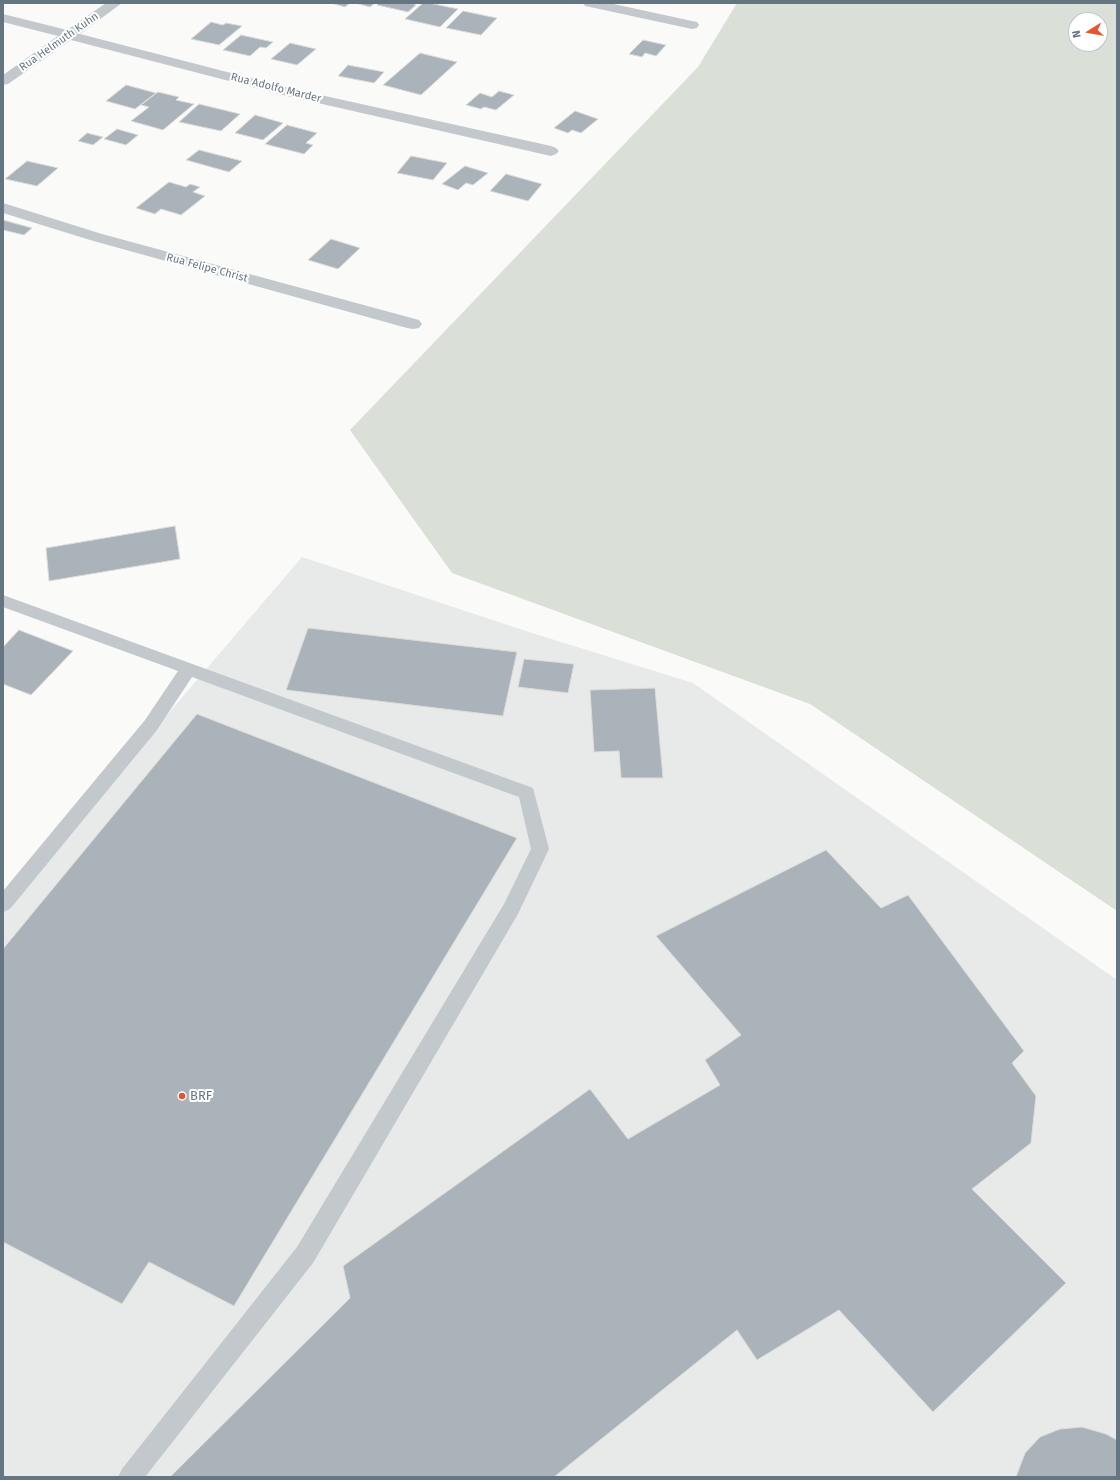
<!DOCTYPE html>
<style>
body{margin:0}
#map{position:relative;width:1120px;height:1480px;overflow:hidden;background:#fafaf8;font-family:"Fira Sans",sans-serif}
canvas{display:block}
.frame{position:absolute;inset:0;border:4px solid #657683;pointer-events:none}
.north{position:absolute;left:1068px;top:12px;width:40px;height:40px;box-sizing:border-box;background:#fff;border:1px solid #c1c8cd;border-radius:50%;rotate:259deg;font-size:11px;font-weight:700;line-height:16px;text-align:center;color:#657683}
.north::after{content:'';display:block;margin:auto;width:14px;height:18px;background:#e4572e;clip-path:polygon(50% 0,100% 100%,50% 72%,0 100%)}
</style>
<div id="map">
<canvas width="1120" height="1480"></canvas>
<div class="frame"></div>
<div class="north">N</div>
</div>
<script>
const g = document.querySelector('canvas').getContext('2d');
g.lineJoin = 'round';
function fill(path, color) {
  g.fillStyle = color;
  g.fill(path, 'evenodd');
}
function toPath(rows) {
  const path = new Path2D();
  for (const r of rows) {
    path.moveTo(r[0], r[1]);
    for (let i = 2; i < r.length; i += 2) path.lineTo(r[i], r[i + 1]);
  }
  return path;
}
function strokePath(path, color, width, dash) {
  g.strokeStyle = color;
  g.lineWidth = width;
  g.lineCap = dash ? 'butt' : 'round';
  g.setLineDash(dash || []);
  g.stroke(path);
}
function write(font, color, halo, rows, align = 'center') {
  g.font = font + ' "Fira Sans",sans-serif';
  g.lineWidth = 4;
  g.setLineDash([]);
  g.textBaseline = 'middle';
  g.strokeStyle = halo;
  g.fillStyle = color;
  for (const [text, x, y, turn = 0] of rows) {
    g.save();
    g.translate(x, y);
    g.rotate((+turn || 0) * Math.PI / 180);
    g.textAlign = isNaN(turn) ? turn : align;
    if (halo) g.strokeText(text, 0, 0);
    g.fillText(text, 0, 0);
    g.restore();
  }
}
fill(toPath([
 [302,557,532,633,693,683,1117,980,1117,1477,3,1477,3,907]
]), '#e8e9e9');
fill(toPath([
 [737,3,1117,3,1117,911,810,704,452,573,350,430,698,67],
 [1076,20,1100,20,1100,44,1076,44]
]), '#dadfd7');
const building = toPath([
 [331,3,350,3,345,7,331,3],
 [355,3,375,3,370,7,355,3],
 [379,3,412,3,416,5,408,12,377,5,379,3],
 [423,3,429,3,458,9,440,27,405,19,423,3],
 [463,11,497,18,481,35,446,28,463,11],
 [211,22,223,25,226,23,242,26,219,45,191,39,211,22],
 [241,35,273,42,266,48,260,47,250,56,223,50,241,35],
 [643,40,666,45,656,56,645,53,642,57,629,54,643,40],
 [290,43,316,49,297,65,271,59,290,43],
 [420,53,457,62,421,95,383,85,420,53],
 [348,65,384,72,374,83,338,76,348,65],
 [126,85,156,93,135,109,106,101,126,85],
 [499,91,514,95,496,110,484,107,481,109,466,105,480,93,492,97,499,91],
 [158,92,179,97,176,100,194,104,163,130,131,121,149,107,141,105,158,92],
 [199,104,240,114,221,131,179,122,199,104],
 [575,111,598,119,581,133,572,130,568,133,554,128,575,111],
 [255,115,283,123,263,140,235,133,255,115],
 [287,125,317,133,306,143,313,145,304,154,265,144,287,125],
 [117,129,138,135,126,145,104,139,117,129],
 [87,133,103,137,93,145,78,141,87,133],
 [199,150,242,161,229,172,186,160,199,150],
 [411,156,447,163,433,180,397,173,411,156],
 [27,161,58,168,37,186,5,179,27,161],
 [465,166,488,173,473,185,466,183,458,190,442,184,465,166],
 [506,174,542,184,528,201,490,191,506,174],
 [169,182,186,187,190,184,200,187,193,192,205,196,181,215,161,209,155,214,136,208,169,182],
 [3,220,32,228,24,235,3,230,3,220],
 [331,239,360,248,338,269,308,260,331,239],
 [175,526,180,559,49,581,46,548,175,526],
 [308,628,517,652,503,716,286,690,308,628],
 [19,630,73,651,31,695,3,684,3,647,19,630],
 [524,659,574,664,568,693,518,687,524,659],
 [655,688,663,778,621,778,619,751,594,752,590,690,655,688],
 [197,714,517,838,234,1306,149,1262,122,1304,3,1242,3,949,197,714],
 [826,850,881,908,908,895,1024,1051,1012,1063,1036,1096,1031,1143,972,1189,1066,1283,933,1412,839,1310,757,1360,737,1330,554,1477,170,1477,350,1298,343,1266,590,1089,628,1139,720,1085,705,1060,741,1035,656,936,826,850],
 [1082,1427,1106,1434,1117,1440,1117,1477,1016,1477,1025,1453,1040,1437,1060,1429,1082,1427]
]);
fill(building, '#aab3b9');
strokePath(building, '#dcdcda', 1);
fill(toPath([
 [3,595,533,788,549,849,518,914,313,1263,145,1477,118,1477,122,1469,297,1247,504,904,531,849,519,797,192,677,157,730,10,909,3,912,3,891,145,720,178,671,3,607,3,595]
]), '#c3c8cc');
fill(toPath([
 [106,3,122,3,80,34,289,88,551,146,556,148,559,151,556,154,551,156,287,96,71,40,8,84,3,85,3,75,58,36,3,22,3,14,67,30,106,3],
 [583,3,609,3,692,21,697,22,699,25,697,28,692,29,590,7,585,6,583,3],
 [3,203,102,234,419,320,422,324,419,328,413,329,407,328,90,240,3,213,3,203]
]), '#c3c8cc');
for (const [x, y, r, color] of [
 [182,1096,4,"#e4572e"]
]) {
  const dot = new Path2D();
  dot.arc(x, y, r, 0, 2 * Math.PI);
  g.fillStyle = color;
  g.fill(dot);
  strokePath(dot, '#fff', 1.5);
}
write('11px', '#657683', '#fff', [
 ["Rua Helmuth Kuhn",59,42,-35],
 ["Rua Adolfo Marder",276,88,14],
 ["Rua Felipe Christ",207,268,15]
]);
write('13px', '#657683', '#fff', [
 ["BRF",190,1096]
], 'left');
</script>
